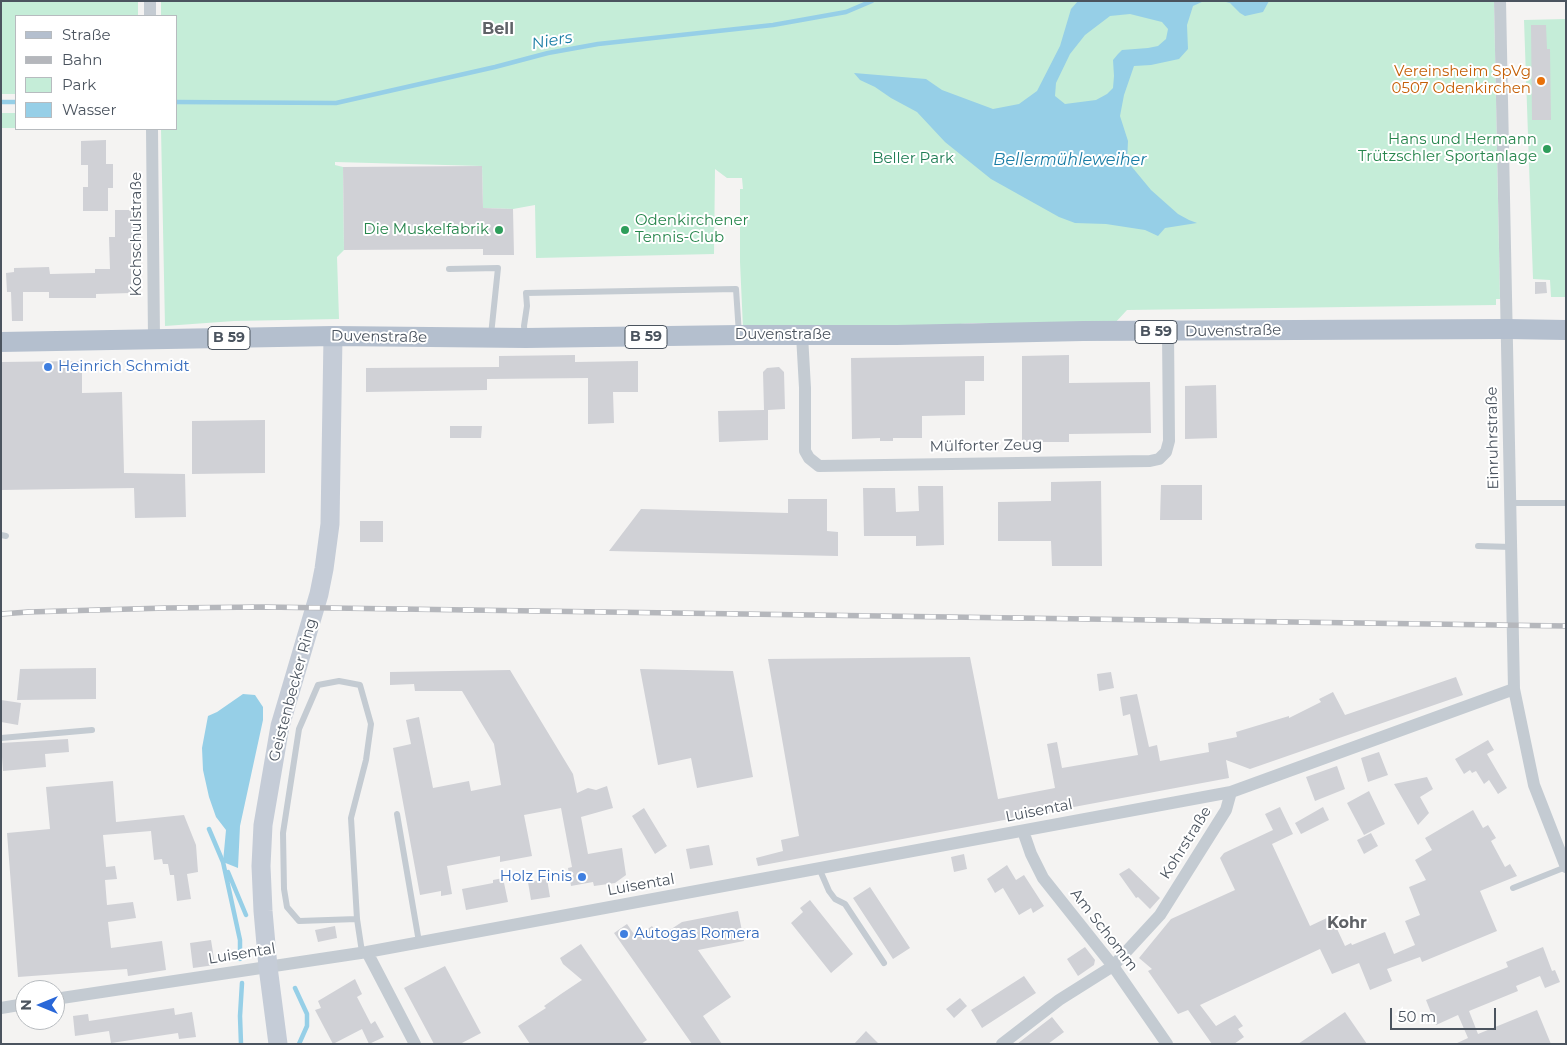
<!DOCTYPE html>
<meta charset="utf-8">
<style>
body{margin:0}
#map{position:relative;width:1567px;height:1045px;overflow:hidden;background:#f4f3f2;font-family:Montserrat,sans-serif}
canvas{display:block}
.frame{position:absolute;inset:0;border:2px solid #4b545f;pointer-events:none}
.legend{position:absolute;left:15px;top:15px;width:162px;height:115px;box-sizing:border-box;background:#fff;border:1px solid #b7bbbf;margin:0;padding:6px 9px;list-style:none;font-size:15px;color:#4b545f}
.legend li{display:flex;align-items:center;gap:10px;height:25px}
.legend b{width:25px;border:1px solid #b7bbbf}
.north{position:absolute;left:15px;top:980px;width:50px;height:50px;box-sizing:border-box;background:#fff;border:1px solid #b7bbbf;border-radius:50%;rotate:270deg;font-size:14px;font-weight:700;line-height:20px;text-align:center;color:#4b545f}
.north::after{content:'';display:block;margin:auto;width:18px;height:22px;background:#2967d8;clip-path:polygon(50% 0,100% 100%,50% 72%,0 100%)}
.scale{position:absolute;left:1390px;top:1008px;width:106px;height:22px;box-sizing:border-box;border:2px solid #4b545f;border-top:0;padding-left:6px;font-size:15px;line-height:18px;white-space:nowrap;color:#4b545f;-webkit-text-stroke:4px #fff;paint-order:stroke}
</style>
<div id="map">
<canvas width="1567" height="1045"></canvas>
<div class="frame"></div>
<ul class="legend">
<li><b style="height:6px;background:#b4bfce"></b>Straße</li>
<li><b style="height:6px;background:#b5b7bc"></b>Bahn</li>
<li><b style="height:14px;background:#c5edd8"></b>Park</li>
<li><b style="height:14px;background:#96cfe7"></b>Wasser</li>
</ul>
<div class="north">N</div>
<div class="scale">50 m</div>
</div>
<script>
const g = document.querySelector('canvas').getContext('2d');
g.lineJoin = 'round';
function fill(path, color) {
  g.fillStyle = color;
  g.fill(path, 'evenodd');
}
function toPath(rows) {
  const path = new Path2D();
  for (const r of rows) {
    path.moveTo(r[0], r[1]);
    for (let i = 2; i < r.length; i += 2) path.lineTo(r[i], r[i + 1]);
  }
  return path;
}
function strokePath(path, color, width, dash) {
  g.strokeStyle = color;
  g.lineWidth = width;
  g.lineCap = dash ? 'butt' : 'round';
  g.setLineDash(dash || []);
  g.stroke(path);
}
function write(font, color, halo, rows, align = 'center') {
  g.font = font + ' Montserrat,sans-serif';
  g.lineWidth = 4;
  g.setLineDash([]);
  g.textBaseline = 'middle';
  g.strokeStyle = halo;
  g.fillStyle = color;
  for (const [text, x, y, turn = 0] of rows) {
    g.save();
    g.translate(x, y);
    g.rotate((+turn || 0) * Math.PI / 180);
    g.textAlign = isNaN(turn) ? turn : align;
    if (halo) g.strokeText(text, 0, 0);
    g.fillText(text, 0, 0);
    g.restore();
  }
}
fill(toPath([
 [1,1,138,1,138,16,16,16,16,94,1,94],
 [161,1,1494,1,1500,299,1496,299,1496,305,1127,310,1114,324,973,323,907,328,743,328,740,262,740,189,743,189,742,178,727,178,715,169,714,254,536,258,535,205,513,209,483,208,482,166,335,162,335,165,343,167,344,250,337,257,339,319,234,321,165,326,161,129,176,129,176,16,161,16],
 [1566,19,1566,297,1551,297,1550,280,1533,279,1524,20],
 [1,113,16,113,16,128,1,128]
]), '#c5edd8');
fill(toPath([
 [1078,1,1204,1,1193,6,1187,25,1188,49,1179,59,1151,65,1134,66,1124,95,1120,116,1128,141,1127,161,1151,190,1178,214,1189,220,1197,223,1165,228,1158,236,1145,230,1106,224,1075,223,1059,217,991,179,945,142,917,112,891,98,875,87,860,80,854,73,926,79,942,90,993,109,1019,104,1037,91,1060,46,1071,9],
 [1130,14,1162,22,1168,29,1166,39,1158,46,1148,48,1122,50,1118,54,1113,60,1114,76,1113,88,1107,94,1096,100,1065,104,1055,96,1056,83,1070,54,1085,35,1110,16],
 [1222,1,1269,1,1263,12,1245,16,1240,13,1230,3],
 [243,694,255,695,263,707,263,720,240,826,238,868,223,862,226,830,216,817,209,797,203,770,202,748,208,716,217,712]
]), '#96cfe7');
strokePath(toPath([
 [1,102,16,102],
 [176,102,336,103,495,67,548,53,598,44,773,25,846,12,872,1],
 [209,829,223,862,240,940,240,959],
 [228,872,246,915],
 [295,988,307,1014,307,1026,299,1044],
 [241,1044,240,1016,242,983]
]), '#96cfe7', 4.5);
fill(toPath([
 [1531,25,1546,25,1547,49,1550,49,1551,120,1532,120],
 [106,140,106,164,113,164,113,188,108,188,108,211,83,211,83,187,88,187,88,165,81,165,81,141],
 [482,166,483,208,513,209,514,255,483,255,483,249,344,250,343,167],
 [115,210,139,210,139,249,131,249,131,293,96,294,96,298,49,298,49,292,23,292,23,321,12,321,11,292,7,292,6,273,14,272,14,268,49,267,50,274,95,273,95,269,110,269,109,237,115,237],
 [1535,282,1546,282,1547,293,1535,294],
 [575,355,575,362,638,361,638,392,613,392,614,423,588,424,588,378,487,379,487,390,366,392,366,368,499,367,499,356],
 [1069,355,1069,383,1150,382,1151,433,1069,434,1069,442,1022,442,1022,356],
 [984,356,984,381,965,381,965,415,922,416,922,438,893,438,893,441,880,441,880,438,852,439,851,358],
 [82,361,82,393,122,392,124,473,185,474,186,517,135,518,134,488,1,490,1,362],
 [779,367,784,372,785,409,768,410,768,440,719,442,718,411,764,410,763,372,767,368],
 [1216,385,1217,438,1185,439,1185,386],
 [265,420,265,473,192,474,192,421],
 [450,426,482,426,481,438,450,438],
 [1101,481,1102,566,1052,566,1051,541,998,541,998,502,1051,501,1051,482],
 [1161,485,1202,485,1202,520,1160,520],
 [918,486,943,486,944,545,916,546,916,536,864,536,863,488,895,488,896,512,919,511],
 [788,499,827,499,827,531,838,532,838,556,609,551,641,509,788,513],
 [360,521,383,521,383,542,360,542],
 [970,657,998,799,1055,788,1047,744,1057,742,1062,768,1138,755,1130,714,1123,716,1120,697,1137,694,1149,747,1157,745,1160,761,1209,752,1208,743,1237,737,1236,732,1289,716,1289,718,1321,702,1319,699,1333,692,1345,715,1456,677,1463,695,1250,769,1226,760,1229,778,758,866,756,858,783,851,781,840,799,836,768,659],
 [96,668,96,699,17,700,20,669],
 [640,669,733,671,753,777,697,788,691,758,658,765],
 [510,670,573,774,577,793,588,788,596,790,607,786,613,808,581,817,588,854,622,848,626,875,615,883,594,886,593,882,571,886,568,868,572,867,561,808,524,815,532,856,500,862,500,856,447,866,452,894,441,896,441,891,420,895,393,748,411,744,406,720,419,717,433,788,469,781,471,791,501,785,494,744,462,691,415,691,414,684,390,685,390,672],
 [1111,672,1114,688,1099,691,1097,674],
 [1,700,21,703,18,725,1,722],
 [68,739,69,752,45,754,46,767,3,771,1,743],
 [1488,740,1494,750,1487,754,1507,788,1498,794,1489,780,1484,784,1476,771,1472,773,1470,770,1464,774,1455,759],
 [1379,752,1388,775,1368,782,1361,758],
 [1337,766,1345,789,1315,801,1306,777],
 [1427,777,1433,789,1420,797,1429,813,1418,825,1394,784],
 [113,781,116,822,184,815,196,845,198,872,187,874,191,899,177,901,174,875,170,875,168,864,163,864,162,859,154,860,151,831,103,835,106,867,115,866,117,879,105,880,107,905,133,902,136,918,108,922,111,948,162,941,166,970,128,976,127,969,18,977,7,833,50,829,46,787],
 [1369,791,1385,824,1364,835,1347,803],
 [1280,807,1293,834,1272,844,1310,926,1331,916,1345,946,1351,943,1352,945,1385,932,1394,954,1415,945,1405,921,1420,915,1409,887,1426,880,1415,860,1432,850,1425,838,1473,810,1483,828,1488,825,1496,838,1491,841,1505,867,1510,864,1517,876,1480,891,1497,931,1422,962,1420,957,1387,969,1392,981,1370,990,1359,963,1332,974,1320,949,1200,1005,1216,1026,1235,1015,1243,1026,1238,1029,1244,1037,1234,1044,1212,1044,1188,1010,1178,1014,1148,971,1152,969,1139,958,1171,919,1235,890,1220,858,1224,853,1273,830,1265,814],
 [1323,807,1329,820,1301,834,1295,823],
 [644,808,667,846,655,854,632,816],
 [1371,833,1378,846,1364,854,1357,840],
 [709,845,713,865,690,869,686,849],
 [964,854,967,869,954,872,951,857],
 [1007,865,1016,880,1024,875,1044,906,1033,913,1031,908,1019,915,1003,888,995,893,987,879],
 [1129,868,1160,898,1150,909,1138,897,1136,898,1119,874],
 [503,878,508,902,466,910,462,889,493,883,493,880],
 [547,879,550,897,531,900,528,882],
 [870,887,910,948,893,959,853,898],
 [810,900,853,954,831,973,791,923,803,912,800,908],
 [738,911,744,941,698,950,731,997,703,1016,722,1044,692,1044,614,933,627,924,636,937,652,926,659,937,682,922],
 [335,926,337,938,318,942,315,930],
 [211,940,215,965,193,968,190,943],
 [581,944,647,1040,641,1044,530,1044,518,1026,546,1008,544,1006,561,994,582,980,563,964,560,958],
 [1085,947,1095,960,1094,965,1078,976,1067,959],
 [1543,947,1552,971,1555,970,1560,982,1545,988,1540,976,1516,986,1518,991,1469,1011,1478,1034,1537,1010,1551,1044,1455,1044,1468,1038,1458,1015,1436,1025,1426,1000,1508,967,1506,962],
 [445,966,481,1033,460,1044,434,1044,404,988],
 [1024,976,1036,993,982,1028,971,1010],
 [355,979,362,994,357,997,371,1024,375,1021,384,1037,369,1044,362,1029,333,1044,315,1010,321,1008,318,1001],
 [960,998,967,1006,954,1018,946,1009],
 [174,1008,175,1015,192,1012,196,1037,179,1039,178,1033,111,1043,109,1031,75,1036,73,1016,88,1014,89,1021],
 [1345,1012,1367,1044,1298,1044],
 [1052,1017,1064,1032,1048,1044,1017,1044],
 [866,1031,879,1044,854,1044]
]), '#d0d1d6');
strokePath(toPath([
 [449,269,498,268,491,335],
 [525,336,524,326,527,306,526,293,736,289,739,334],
 [1510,503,1566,503],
 [1,535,6,536],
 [1478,546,1511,547],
 [1,738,92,730],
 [397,814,419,942],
 [819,868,829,891,835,899,845,904,884,963],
 [1513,888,1566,867],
 [357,919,299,921,287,907,284,889,283,833,299,729,318,685,339,681,360,685,371,724,366,760,351,818,357,919,362,952]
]), '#c4cbd2', 6);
strokePath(toPath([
 [150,1,150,16],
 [1500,1,1514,689,1534,785,1566,867],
 [152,129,154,339],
 [802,335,805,388,805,451,809,458,819,466,1150,461,1159,459,1166,452,1169,441,1168,332],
 [1023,831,1031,854,1043,878,1113,966,1167,1044],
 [367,952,415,1044],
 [55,999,367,952,1231,792],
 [1,1008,25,1004],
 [1002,1044,1059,1000,1113,966,1160,915,1226,810,1231,792,1514,689]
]), '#c4cbd2', 12);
strokePath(toPath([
 [278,1044,268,967,263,911,261,866,263,825,280,726,319,594,324,569,330,524,333,336]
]), '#c5ccd7', 19);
strokePath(toPath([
 [1,342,333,336,526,338,739,335,897,335,1083,331,1507,329,1566,330]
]), '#b4bfce', 20);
const rail = toPath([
 [1,614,28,612,166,608,263,607,1566,626]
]);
strokePath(rail, '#b5b7bc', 5.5);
strokePath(rail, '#fff', 4, [11]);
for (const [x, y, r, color] of [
 [1541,81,5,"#e8710a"],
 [1547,149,5,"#2e9e5b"],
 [499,230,5,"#2e9e5b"],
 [625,230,5,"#2e9e5b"],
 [48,367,5,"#3f7fe0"],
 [582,877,5,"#3f7fe0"],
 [624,934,5,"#3f7fe0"]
]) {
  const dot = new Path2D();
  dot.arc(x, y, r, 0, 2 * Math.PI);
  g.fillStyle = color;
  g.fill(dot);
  strokePath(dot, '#fff', 2);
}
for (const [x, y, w] of [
 [1156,332,42],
 [646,337,42],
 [229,338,42]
]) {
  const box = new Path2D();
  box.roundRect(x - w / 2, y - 11.5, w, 23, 4);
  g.fillStyle = '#fff';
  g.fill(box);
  strokePath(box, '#4b545f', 1);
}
write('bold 14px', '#4b545f', null, [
 ["B 59",1156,332],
 ["B 59",646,337],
 ["B 59",229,338]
]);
write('15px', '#c56008', '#fff', [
 ["Vereinsheim SpVg",1531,72],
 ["0507 Odenkirchen",1531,89]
], 'right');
write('15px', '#27864d', '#fff', [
 ["Hans und Hermann",1537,140],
 ["Trützschler Sportanlage",1537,157],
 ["Odenkirchener",635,221,"left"],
 ["Tennis-Club",635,238,"left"],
 ["Die Muskelfabrik",489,230]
], 'right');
write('15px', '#1f7d55', '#fff', [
 ["Beller Park",913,159]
]);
write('15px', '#4b545f', '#fff', [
 ["Kochschulstraße",137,234,-90],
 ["Duvenstraße",1233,331,-1],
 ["Duvenstraße",783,335],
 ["Duvenstraße",379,337,1],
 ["Einruhrstraße",1493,438,-91],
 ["Mülforter Zeug",986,446,-1],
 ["Geistenbecker Ring",293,690,-75],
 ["Luisental",1039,811,-11],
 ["Kohrstraße",1186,843,-58],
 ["Luisental",641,885,-10],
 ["Am Schomm",1104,930,52],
 ["Luisental",242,954,-9]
]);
write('15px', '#366cbe', '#fff', [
 ["Heinrich Schmidt",58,367],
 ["Holz Finis",572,877,"right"],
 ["Autogas Romera",634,934]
], 'left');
write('bold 16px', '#5f6267', '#fff', [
 ["Bell",498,29],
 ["Kohr",1347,923]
]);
write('italic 16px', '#187ca5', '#fff', [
 ["Niers",552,41,-10],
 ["Bellermühleweiher",1070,160]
]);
</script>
